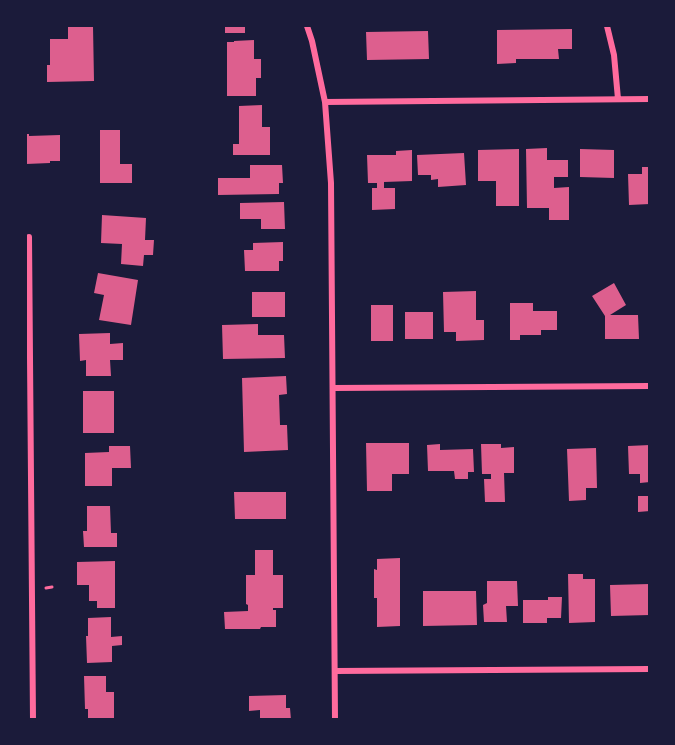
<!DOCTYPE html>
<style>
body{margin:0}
#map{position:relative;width:675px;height:745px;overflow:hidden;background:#1b1b3a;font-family:Inter,sans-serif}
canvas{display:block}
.frame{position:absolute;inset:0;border:27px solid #1b1b3a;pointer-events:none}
</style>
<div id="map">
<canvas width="675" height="745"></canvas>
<div class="frame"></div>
</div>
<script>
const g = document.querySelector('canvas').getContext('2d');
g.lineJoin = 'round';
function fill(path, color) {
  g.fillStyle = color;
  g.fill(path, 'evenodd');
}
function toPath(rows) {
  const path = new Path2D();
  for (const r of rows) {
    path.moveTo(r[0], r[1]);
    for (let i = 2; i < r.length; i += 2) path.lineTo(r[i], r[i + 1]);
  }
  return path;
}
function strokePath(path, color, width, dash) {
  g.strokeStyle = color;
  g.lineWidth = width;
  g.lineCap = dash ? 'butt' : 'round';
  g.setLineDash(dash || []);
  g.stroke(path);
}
fill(toPath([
 [68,26,93,26,94,81,47,82,47,65,50,65,50,39,68,39],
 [225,26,245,26,245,33,225,33],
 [572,29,572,49,558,49,559,59,516,59,516,63,497,64,497,30],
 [428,31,429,59,367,60,366,32],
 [254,40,254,59,261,59,261,78,256,78,256,96,227,96,227,42,234,42,234,41],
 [262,105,262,127,270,127,270,155,233,155,233,144,239,144,239,106],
 [100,130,120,130,120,164,132,164,132,183,100,183],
 [26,134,29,134,29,136,60,135,60,161,50,161,50,163,26,164],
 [547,148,547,160,568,160,568,177,554,177,554,188,569,187,569,220,549,220,549,208,527,208,526,149],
 [519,149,519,206,496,206,496,181,478,181,478,150],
 [580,149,614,150,614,178,580,177],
 [412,150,412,181,384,182,384,188,395,188,395,209,372,210,372,188,377,188,377,183,368,183,367,155,396,155,396,151],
 [464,153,466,185,438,187,438,179,431,180,431,175,418,175,417,155],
 [250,165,282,165,283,183,279,183,279,194,218,195,218,178,250,178],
 [642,167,650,167,650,204,629,205,628,174,642,174],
 [284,202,285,229,261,229,261,219,240,219,240,203],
 [102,215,146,218,145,240,154,240,153,255,144,255,143,266,121,264,122,244,101,243],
 [283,242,283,261,279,261,279,271,245,271,244,250,253,250,253,243],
 [98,273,138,280,131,325,99,320,104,295,94,293],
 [614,283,626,305,610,315,638,315,639,339,605,339,605,316,592,296],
 [476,291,476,320,484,320,484,340,456,341,456,332,444,332,443,292],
 [252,292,285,292,285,317,252,317],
 [510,303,533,303,533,311,557,311,557,330,541,330,541,335,520,335,520,340,510,340],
 [371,305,393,305,393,341,371,341],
 [405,312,433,312,433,339,405,339],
 [258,324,258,335,284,335,285,358,223,359,222,325],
 [110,333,110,344,123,343,123,360,110,360,111,376,86,376,86,360,80,361,79,334],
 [286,376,287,394,279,395,280,425,287,425,288,450,244,452,242,378],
 [83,391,114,391,114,433,83,433],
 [366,443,409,443,409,474,392,474,392,491,367,491],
 [440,444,440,450,473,449,474,472,468,472,468,479,455,479,454,471,428,471,427,445],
 [481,444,501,444,501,448,514,447,514,473,504,473,505,502,485,502,484,479,491,479,491,474,482,474],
 [650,445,650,482,640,483,640,474,629,474,628,446],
 [109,446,130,446,131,468,112,468,112,486,85,486,85,453,109,452],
 [596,448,597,488,586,488,586,500,569,501,567,449],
 [234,492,286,492,286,519,235,519],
 [638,496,650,496,650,511,638,512],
 [87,506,110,506,111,533,117,533,117,547,84,547,83,531,87,531],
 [255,550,273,550,273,575,283,575,283,608,273,608,273,610,276,610,276,627,261,627,260,629,225,629,224,612,248,611,248,605,246,604,246,575,255,575],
 [400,558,400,626,377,627,377,598,374,598,374,569,377,570,377,559],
 [115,561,115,608,97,608,97,601,89,601,89,585,77,585,77,562],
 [568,574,583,574,583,579,595,579,595,622,569,623],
 [487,581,517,581,518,606,506,606,507,622,484,622,483,605,487,603],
 [650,584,650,615,611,616,610,585],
 [423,591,476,591,477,625,423,626],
 [548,597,562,597,561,618,547,618,547,623,523,623,523,600,548,600],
 [111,617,111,637,122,636,122,645,112,646,112,662,87,663,86,636,88,636,88,618],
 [84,676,106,676,106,692,114,692,114,720,88,720,88,709,85,709],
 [286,695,286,708,290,708,291,720,260,720,260,710,249,711,249,696]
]), '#dd5f8e');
strokePath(toPath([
 [46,588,52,587]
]), '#ff6b9d', 3);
strokePath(toPath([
 [307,26,312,41,325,102,331,183,335,720],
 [607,26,614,55,618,99],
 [325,102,650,99],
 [29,237,33,720],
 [333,388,650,386],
 [335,671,650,669]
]), '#ff6b9d', 6);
</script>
